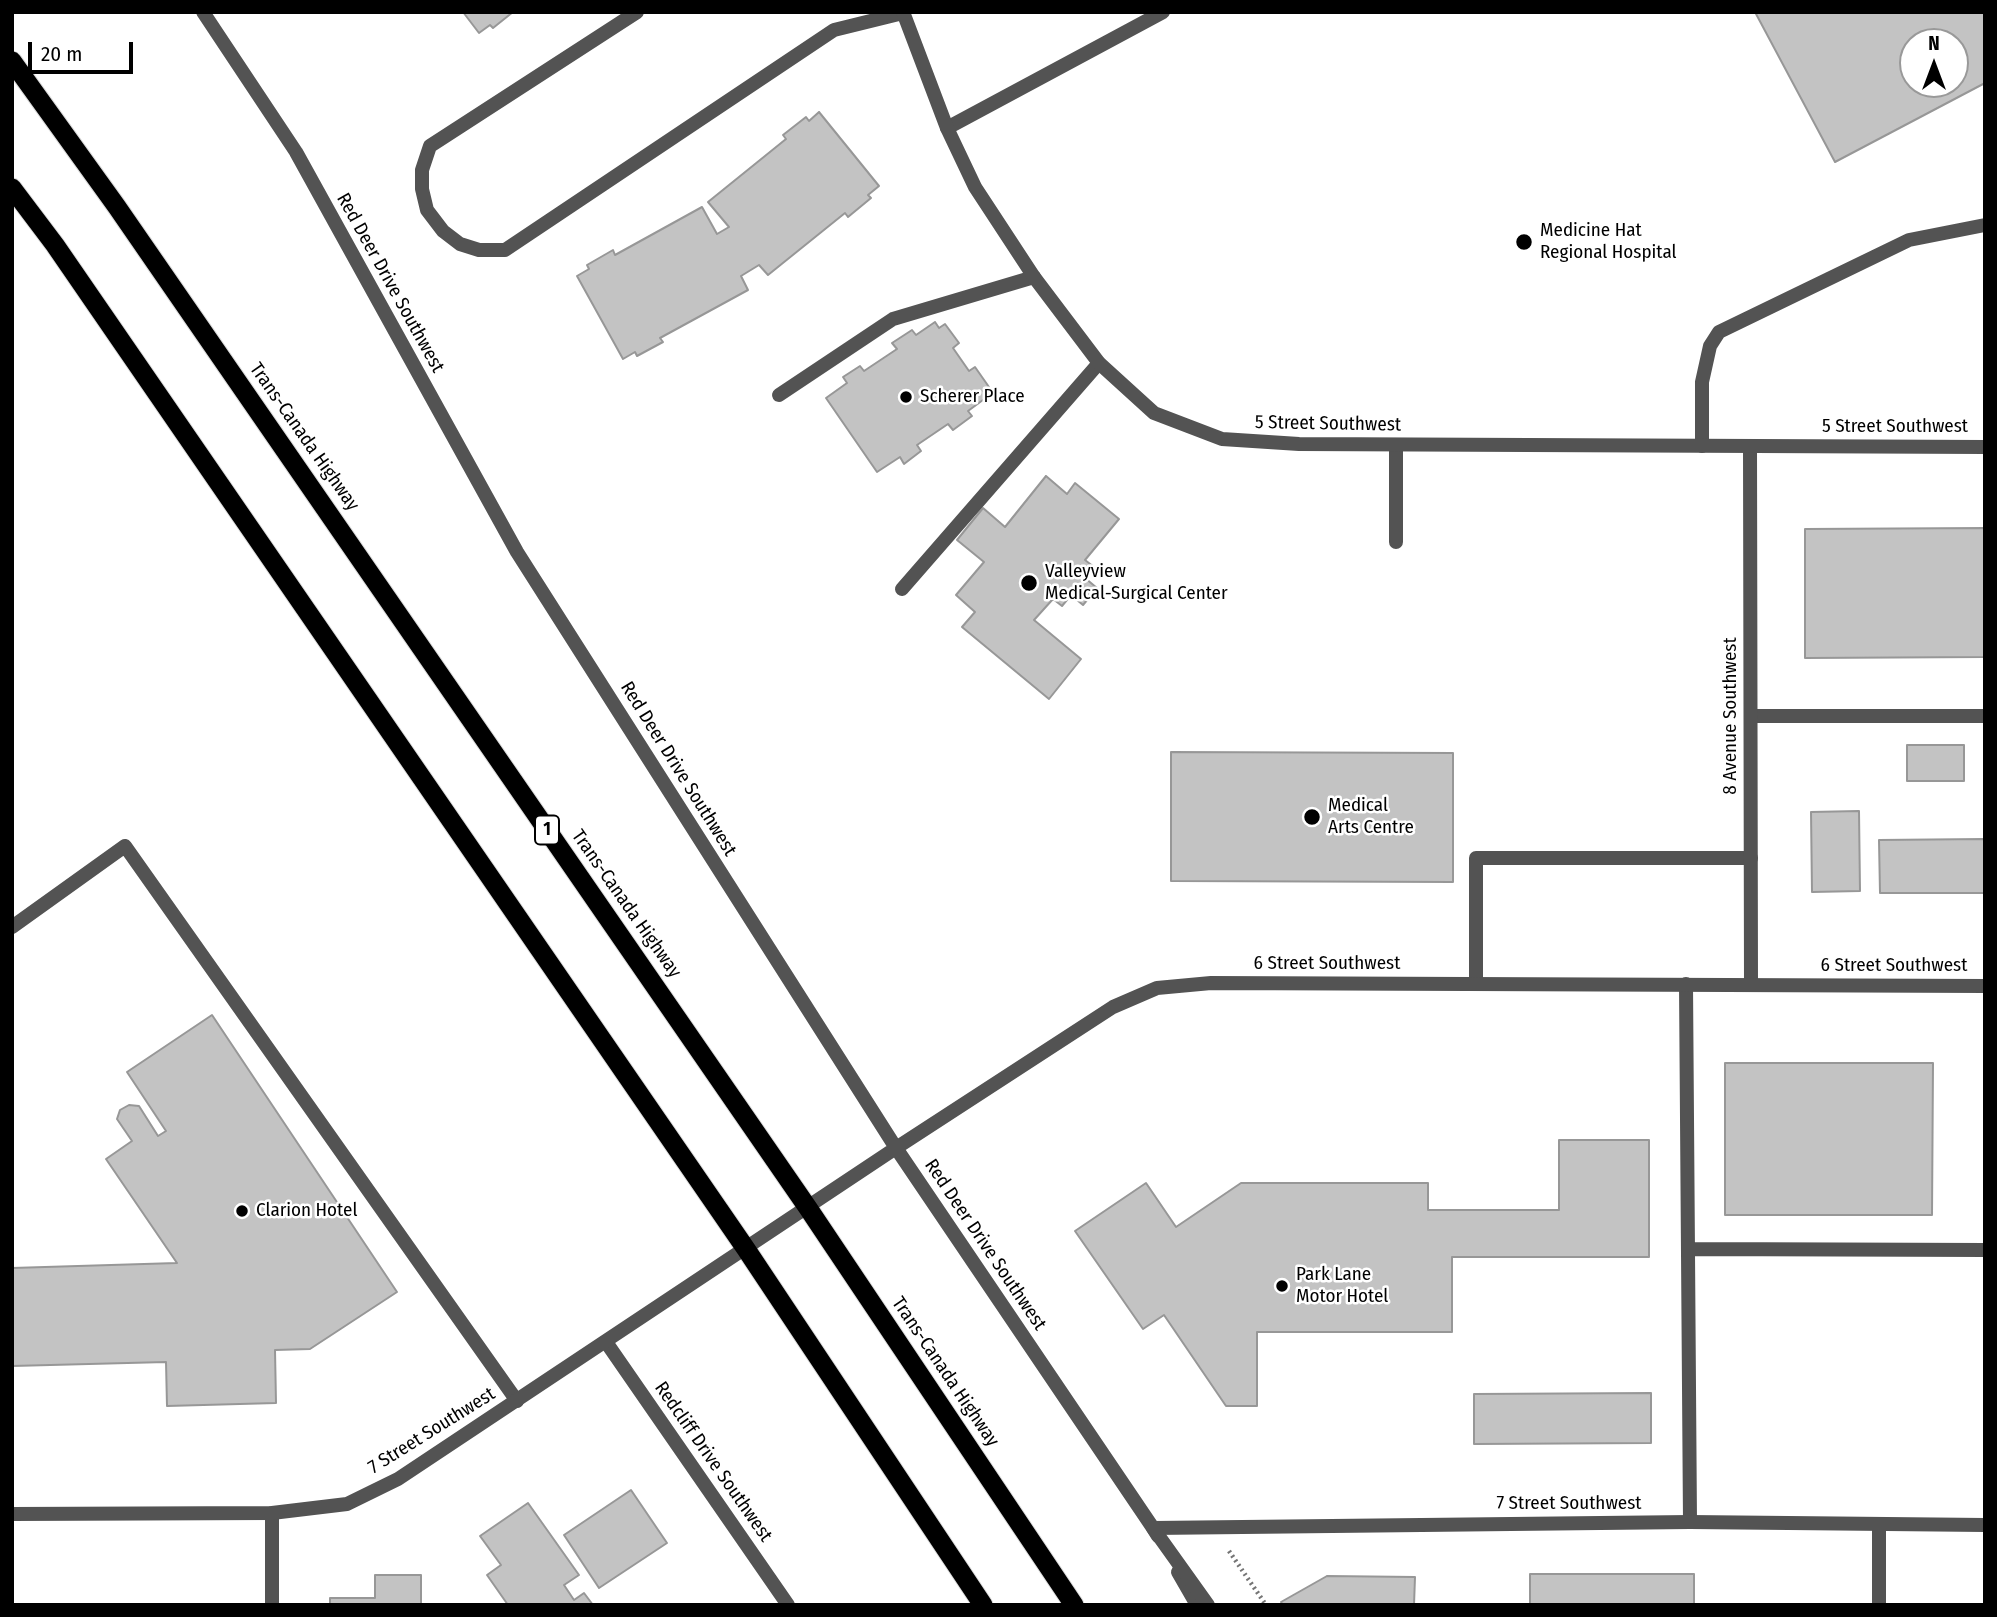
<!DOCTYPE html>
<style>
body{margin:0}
#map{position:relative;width:1997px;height:1617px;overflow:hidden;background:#fff;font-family:"Fira Sans Condensed",sans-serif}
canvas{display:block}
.frame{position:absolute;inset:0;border:14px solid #000;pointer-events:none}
.north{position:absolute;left:1899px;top:28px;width:70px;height:70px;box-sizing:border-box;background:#fff;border:2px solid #999;border-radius:50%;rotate:0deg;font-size:19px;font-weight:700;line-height:28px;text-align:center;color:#000}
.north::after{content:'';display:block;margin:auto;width:24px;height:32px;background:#000;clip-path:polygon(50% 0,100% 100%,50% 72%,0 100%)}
.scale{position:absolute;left:28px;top:42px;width:105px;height:32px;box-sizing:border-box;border:4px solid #000;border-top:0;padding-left:9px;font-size:21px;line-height:24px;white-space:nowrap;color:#000;-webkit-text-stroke:5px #fff;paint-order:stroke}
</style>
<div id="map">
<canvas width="1997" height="1617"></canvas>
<div class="frame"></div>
<div class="north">N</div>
<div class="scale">20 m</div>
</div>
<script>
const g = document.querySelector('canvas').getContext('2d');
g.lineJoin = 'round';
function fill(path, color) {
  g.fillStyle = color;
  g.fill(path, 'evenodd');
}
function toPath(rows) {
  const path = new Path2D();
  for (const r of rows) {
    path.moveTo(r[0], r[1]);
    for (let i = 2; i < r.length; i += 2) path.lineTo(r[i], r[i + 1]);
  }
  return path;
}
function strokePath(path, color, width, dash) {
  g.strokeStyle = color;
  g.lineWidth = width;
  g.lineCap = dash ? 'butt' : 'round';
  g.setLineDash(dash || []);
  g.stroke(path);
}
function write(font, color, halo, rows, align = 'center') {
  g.font = font + ' "Fira Sans Condensed",sans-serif';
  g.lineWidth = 5;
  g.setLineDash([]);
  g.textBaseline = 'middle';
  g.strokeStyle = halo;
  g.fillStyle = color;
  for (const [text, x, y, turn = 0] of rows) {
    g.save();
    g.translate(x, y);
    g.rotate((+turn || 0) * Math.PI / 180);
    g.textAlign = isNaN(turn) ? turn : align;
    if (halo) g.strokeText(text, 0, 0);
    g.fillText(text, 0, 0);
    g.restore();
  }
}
const building = toPath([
 [463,12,513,12,493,28,490,25,479,33,463,12],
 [1755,12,1985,12,1985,83,1835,162,1755,12],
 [1913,42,1955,42,1955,84,1913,84,1913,42],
 [819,112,879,186,868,195,871,198,848,217,845,213,768,275,759,265,741,276,748,290,660,338,663,342,637,356,635,352,623,359,577,276,589,269,587,265,613,250,615,255,702,207,717,234,729,227,708,202,786,139,783,135,806,117,809,121,819,112],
 [935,322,939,328,945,324,959,343,953,348,969,371,975,367,989,387,983,391,987,397,968,411,972,416,953,430,948,424,917,445,921,451,904,464,900,457,877,472,826,398,847,383,843,377,860,366,864,371,897,349,892,343,912,330,916,335,935,322],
 [1046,476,1067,494,1075,483,1119,519,1085,560,1094,567,1085,578,1097,588,1083,605,1071,595,1062,606,1053,599,1034,620,1081,659,1049,699,962,627,975,612,956,595,984,562,957,540,983,508,1005,527,1046,476],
 [1985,528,1985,657,1805,658,1805,529,1985,528],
 [1907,745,1964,745,1964,781,1907,781,1907,745],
 [1171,752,1453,753,1453,882,1171,881,1171,752],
 [1859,811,1860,891,1812,892,1811,812,1859,811],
 [1984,839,1984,893,1880,893,1879,840,1984,839],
 [212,1015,397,1292,310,1349,275,1350,276,1403,167,1406,166,1362,12,1366,12,1268,177,1263,106,1159,132,1141,117,1119,120,1110,129,1105,139,1106,158,1136,166,1131,127,1072,212,1015],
 [1725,1063,1933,1063,1932,1215,1725,1215,1725,1063],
 [1559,1140,1649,1140,1649,1257,1452,1257,1452,1332,1257,1332,1257,1406,1226,1406,1164,1315,1143,1329,1075,1231,1146,1183,1176,1227,1241,1183,1428,1183,1428,1210,1559,1210,1559,1140],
 [1651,1393,1651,1443,1474,1444,1474,1394,1651,1393],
 [631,1490,667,1543,599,1588,564,1535,631,1490],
 [528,1503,579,1575,564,1585,574,1600,584,1593,593,1605,508,1605,487,1575,501,1565,480,1536,528,1503],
 [1530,1574,1694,1574,1694,1605,1530,1605,1530,1574],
 [375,1575,421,1575,421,1605,330,1605,330,1598,375,1598,375,1575],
 [1327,1576,1415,1577,1414,1605,1283,1605,1281,1602,1327,1576]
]);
fill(building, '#c3c3c3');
strokePath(building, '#979797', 2);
const trunk = toPath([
 [12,61,117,207,808,1208,1074,1605],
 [12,188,55,245,746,1249,983,1605]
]);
strokePath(trunk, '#dbdbdb', 21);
strokePath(toPath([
 [1229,1551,1266,1605]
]), '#757575', 4.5, [2, 3.5]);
strokePath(toPath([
 [637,12,430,146,422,170,422,189,427,210,443,231,460,244,479,250,505,250,834,30,903,13],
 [947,128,1163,12],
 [779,395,893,319,1034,277],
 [1396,445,1396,542],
 [1702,446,1702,382,1710,346,1719,332,1909,240,1985,225],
 [902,589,1099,363],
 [1751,716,1985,716],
 [12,927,125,846,517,1401],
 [1476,984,1476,858,1751,858],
 [1686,984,1690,1522],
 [1689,1249,1985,1250],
 [272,1513,272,1605],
 [1879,1605,1879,1524]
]), '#535353', 14);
strokePath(toPath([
 [1750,446,1751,985],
 [606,1342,788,1605],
 [1158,1536,1153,1528,1690,1522,1985,1525],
 [1178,1572,1197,1605]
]), '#535353', 14);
strokePath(toPath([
 [203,12,296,152,517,552,896,1148,1153,1528,1208,1605],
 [903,12,947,128,975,187,1034,277,1099,363,1154,413,1222,439,1299,444,1985,447],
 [12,1514,272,1513,347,1504,398,1479,896,1148,1113,1007,1157,988,1211,983,1985,986]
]), '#535353', 14);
strokePath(trunk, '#000', 19);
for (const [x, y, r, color] of [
 [1524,242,9,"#000"],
 [906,397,7,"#000"],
 [1029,583,9,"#000"],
 [1312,817,9,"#000"],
 [242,1211,7,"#000"],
 [1282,1286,7,"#000"]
]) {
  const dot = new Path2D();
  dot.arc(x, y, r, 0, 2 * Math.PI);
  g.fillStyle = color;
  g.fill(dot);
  strokePath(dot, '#fff', 2.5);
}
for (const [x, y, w] of [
 [547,830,24]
]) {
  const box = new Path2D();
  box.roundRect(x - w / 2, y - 14.5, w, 29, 5);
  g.fillStyle = '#fff';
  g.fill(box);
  strokePath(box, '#000', 2);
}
write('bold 18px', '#000', null, [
 ["1",547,830]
]);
write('19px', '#000', '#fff', [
 ["Medicine Hat",1540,231],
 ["Regional Hospital",1540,253],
 ["Scherer Place",920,397],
 ["Valleyview",1045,572],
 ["Medical-Surgical Center",1045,594],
 ["Medical",1328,806],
 ["Arts Centre",1328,828],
 ["Clarion Hotel",256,1211],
 ["Park Lane",1296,1275],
 ["Motor Hotel",1296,1297]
], 'left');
write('19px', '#000', '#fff', [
 ["Red Deer Drive Southwest",390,283,61],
 ["5 Street Southwest",1328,424,1],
 ["5 Street Southwest",1895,427],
 ["Trans-Canada Highway",304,437,55],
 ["8 Avenue Southwest",1731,716,-90],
 ["Red Deer Drive Southwest",678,769,58],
 ["Trans-Canada Highway",626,904,55],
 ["6 Street Southwest",1327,964],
 ["6 Street Southwest",1894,966],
 ["Red Deer Drive Southwest",985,1245,56],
 ["Trans-Canada Highway",945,1372,56],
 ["7 Street Southwest",432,1431,-32],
 ["Redcliff Drive Southwest",713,1462,55],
 ["7 Street Southwest",1569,1504]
]);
</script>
